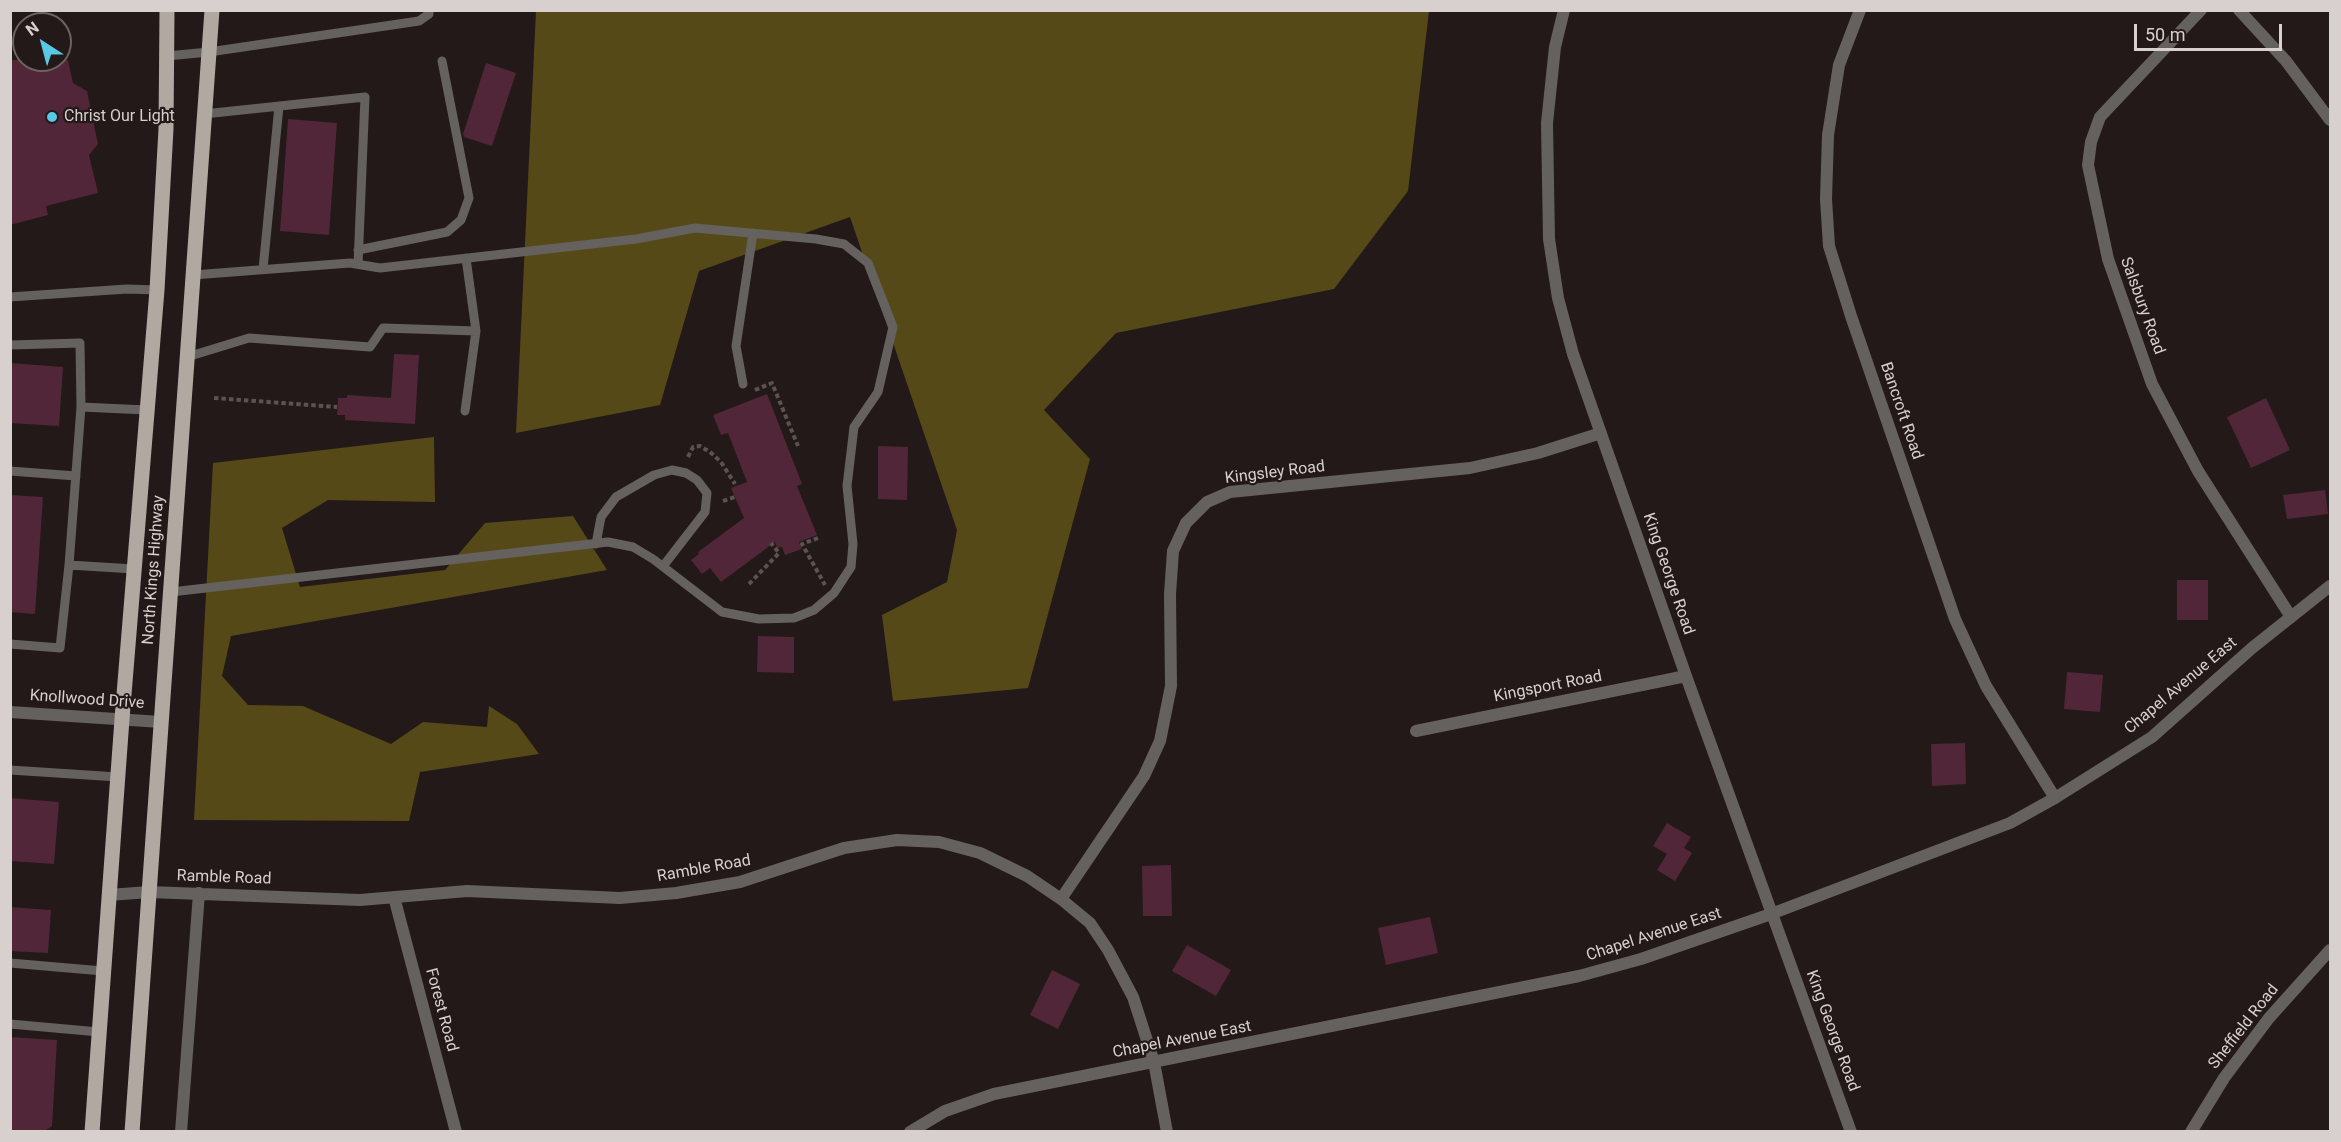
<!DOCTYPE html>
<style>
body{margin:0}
#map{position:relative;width:2341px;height:1142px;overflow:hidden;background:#231918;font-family:Roboto,sans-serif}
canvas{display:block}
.frame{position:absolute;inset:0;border:12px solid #d7d0cf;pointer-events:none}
.north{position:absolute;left:12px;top:12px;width:60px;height:60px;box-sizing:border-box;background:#231918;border:2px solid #6b6261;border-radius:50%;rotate:324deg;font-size:16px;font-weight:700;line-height:24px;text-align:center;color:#d7d0cf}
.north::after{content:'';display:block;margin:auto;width:21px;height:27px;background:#58c8e4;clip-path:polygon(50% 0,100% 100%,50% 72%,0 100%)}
.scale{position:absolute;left:2134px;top:24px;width:148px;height:27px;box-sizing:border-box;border:3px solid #d7d0cf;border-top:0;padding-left:8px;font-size:18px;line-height:21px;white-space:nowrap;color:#d7d0cf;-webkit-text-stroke:4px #231918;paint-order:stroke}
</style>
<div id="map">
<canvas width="2341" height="1142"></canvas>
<div class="frame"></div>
<div class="north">N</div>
<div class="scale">50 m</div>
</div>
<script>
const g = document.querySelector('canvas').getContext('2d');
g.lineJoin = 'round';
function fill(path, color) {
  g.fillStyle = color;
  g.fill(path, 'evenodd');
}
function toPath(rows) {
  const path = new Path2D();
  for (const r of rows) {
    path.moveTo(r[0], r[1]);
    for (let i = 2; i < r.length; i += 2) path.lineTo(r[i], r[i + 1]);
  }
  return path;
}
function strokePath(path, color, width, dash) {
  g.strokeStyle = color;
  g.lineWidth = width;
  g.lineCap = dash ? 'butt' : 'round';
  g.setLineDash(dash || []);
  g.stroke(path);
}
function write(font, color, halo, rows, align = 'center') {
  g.font = font + ' Roboto,sans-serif';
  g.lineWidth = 4.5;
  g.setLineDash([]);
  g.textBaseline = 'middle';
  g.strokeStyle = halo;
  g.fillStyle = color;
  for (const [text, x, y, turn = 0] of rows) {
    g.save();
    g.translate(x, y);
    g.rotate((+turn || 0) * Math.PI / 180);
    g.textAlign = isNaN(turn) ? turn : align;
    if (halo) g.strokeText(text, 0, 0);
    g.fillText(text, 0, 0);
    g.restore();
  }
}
fill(toPath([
 [536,11,1429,11,1408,191,1334,289,1116,333,1044,410,1090,459,1028,688,893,701,882,615,947,582,957,530,850,217,699,271,660,405,516,433],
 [434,437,435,502,328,500,282,528,300,587,445,570,485,523,573,516,607,570,231,636,222,676,248,705,303,706,391,744,423,722,487,727,489,706,517,724,539,754,420,772,409,821,194,820,213,463]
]), '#554918');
fill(toPath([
 [10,60,68,60,73,83,87,91,98,144,89,155,98,193,46,206,48,215,10,225],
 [486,63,516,73,492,146,464,137,463,134],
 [288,119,337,123,329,235,280,231],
 [394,354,419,355,415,424,345,420,345,415,337,415,338,398,347,398,347,395,391,398],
 [10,363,63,367,59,426,10,423],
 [767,394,802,484,797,486,817,535,799,542,802,549,785,555,782,547,777,548,775,542,721,582,710,568,702,574,691,560,699,554,698,552,744,518,731,488,747,482,728,433,721,435,713,415],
 [2266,398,2290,450,2251,468,2227,417],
 [878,446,908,447,907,500,878,499],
 [2325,490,2328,514,2287,519,2283,495],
 [10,495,43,497,35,614,10,612],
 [2177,580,2208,580,2208,620,2177,620],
 [758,636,794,637,794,673,757,672],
 [2067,672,2103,675,2100,712,2064,709],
 [1965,743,1966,784,1932,786,1931,744],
 [10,798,59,802,54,864,10,861],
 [1667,823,1691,837,1684,848,1692,853,1675,881,1657,870,1667,854,1653,846],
 [1171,865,1172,916,1143,916,1142,866],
 [10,907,51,910,48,953,10,951],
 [1430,917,1438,953,1386,965,1378,928],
 [1187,945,1231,970,1216,996,1172,971],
 [1052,970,1080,984,1058,1029,1030,1015],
 [10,1037,57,1040,52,1126,45,1131,10,1131]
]), '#512639');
strokePath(toPath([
 [755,390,772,383,798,446],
 [214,398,337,407],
 [688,457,693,447,700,446,710,452,721,462,735,484],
 [723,501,735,497],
 [818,538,802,544,825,585],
 [749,584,779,553,771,543]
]), '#5b5251', 4, [4.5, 3]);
strokePath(toPath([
 [167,56,209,52,419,21,429,14,429,10],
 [204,114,365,97,358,264],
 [358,250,447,232,461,220,469,198,442,61],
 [263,269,279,106],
 [10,297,127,289,157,290],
 [10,345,80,343,81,407],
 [187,357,249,338,370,347,383,328,476,331],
 [743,384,736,346,753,233],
 [465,411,476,331,466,258],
 [10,471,76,476],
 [596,544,601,517,616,497,654,475,672,470,686,473,697,480,707,493,705,512,664,565],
 [134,569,69,565,81,407,147,410],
 [171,592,608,542,633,547,653,559,722,612,759,619,794,618,814,610,834,593,851,567,853,544,847,486,854,427,878,392,893,327,868,263,844,244,816,239,695,228,636,239,380,268,350,263,193,275],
 [10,644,60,648,69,565],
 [10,770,118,777],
 [10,963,103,971],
 [10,1024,99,1032]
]), '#65615e', 9);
strokePath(toPath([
 [1564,10,1555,47,1547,123,1549,239,1558,298,1573,354,1686,676,1851,1132],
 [1860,10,1839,65,1828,135,1826,199,1829,246,1851,316,1955,619,1986,686,2055,798],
 [2201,10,2100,117,2091,142,2088,165,2108,259,2152,384,2198,471,2291,617],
 [2239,10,2286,61,2330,120],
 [10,712,161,722],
 [1416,731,1686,676],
 [109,895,149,892,360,900,467,891,620,898,676,893,740,882,844,848,897,840,939,842,980,853,1027,876,1061,899,1090,923,1108,950,1133,997,1154,1062,1167,1132],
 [394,897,456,1132],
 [1061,899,1144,776,1160,741,1171,686,1170,594,1173,551,1186,523,1207,502,1230,492,1470,468,1538,453,1601,433],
 [181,1132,199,893],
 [2191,1132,2224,1078,2269,1018,2330,950]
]), '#65615e', 12);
strokePath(toPath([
 [910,1132,945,1111,994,1094,1579,976,1641,959,1771,914,2010,823,2055,798,2152,737,2252,648,2330,586]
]), '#65615e', 12);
strokePath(toPath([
 [92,1132,122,719,157,290,166,129,167,10],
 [132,1132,212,10]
]), '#b1a8a1', 15);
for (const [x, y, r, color] of [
 [52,117,6,"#58c8e4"]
]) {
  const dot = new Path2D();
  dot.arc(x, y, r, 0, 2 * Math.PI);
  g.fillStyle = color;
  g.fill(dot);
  strokePath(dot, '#231918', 2);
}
write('16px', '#d7d0cf', '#231918', [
 ["Christ Our Light",64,117]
], 'left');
write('16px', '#d7d0cf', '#231918', [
 ["Salsbury Road",2142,306,70],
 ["Bancroft Road",1901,411,71],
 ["Kingsley Road",1275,473,-7],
 ["North Kings Highway",154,570,-86],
 ["King George Road",1668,574,71],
 ["Chapel Avenue East",2181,686,-40],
 ["Kingsport Road",1548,687,-11],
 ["Knollwood Drive",87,700,4],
 ["Ramble Road",704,869,-10],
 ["Ramble Road",224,878,2],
 ["Chapel Avenue East",1654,935,-18],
 ["Forest Road",441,1010,75],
 ["Sheffield Road",2244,1027,-52],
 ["King George Road",1832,1031,70],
 ["Chapel Avenue East",1182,1040,-11]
]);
</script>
